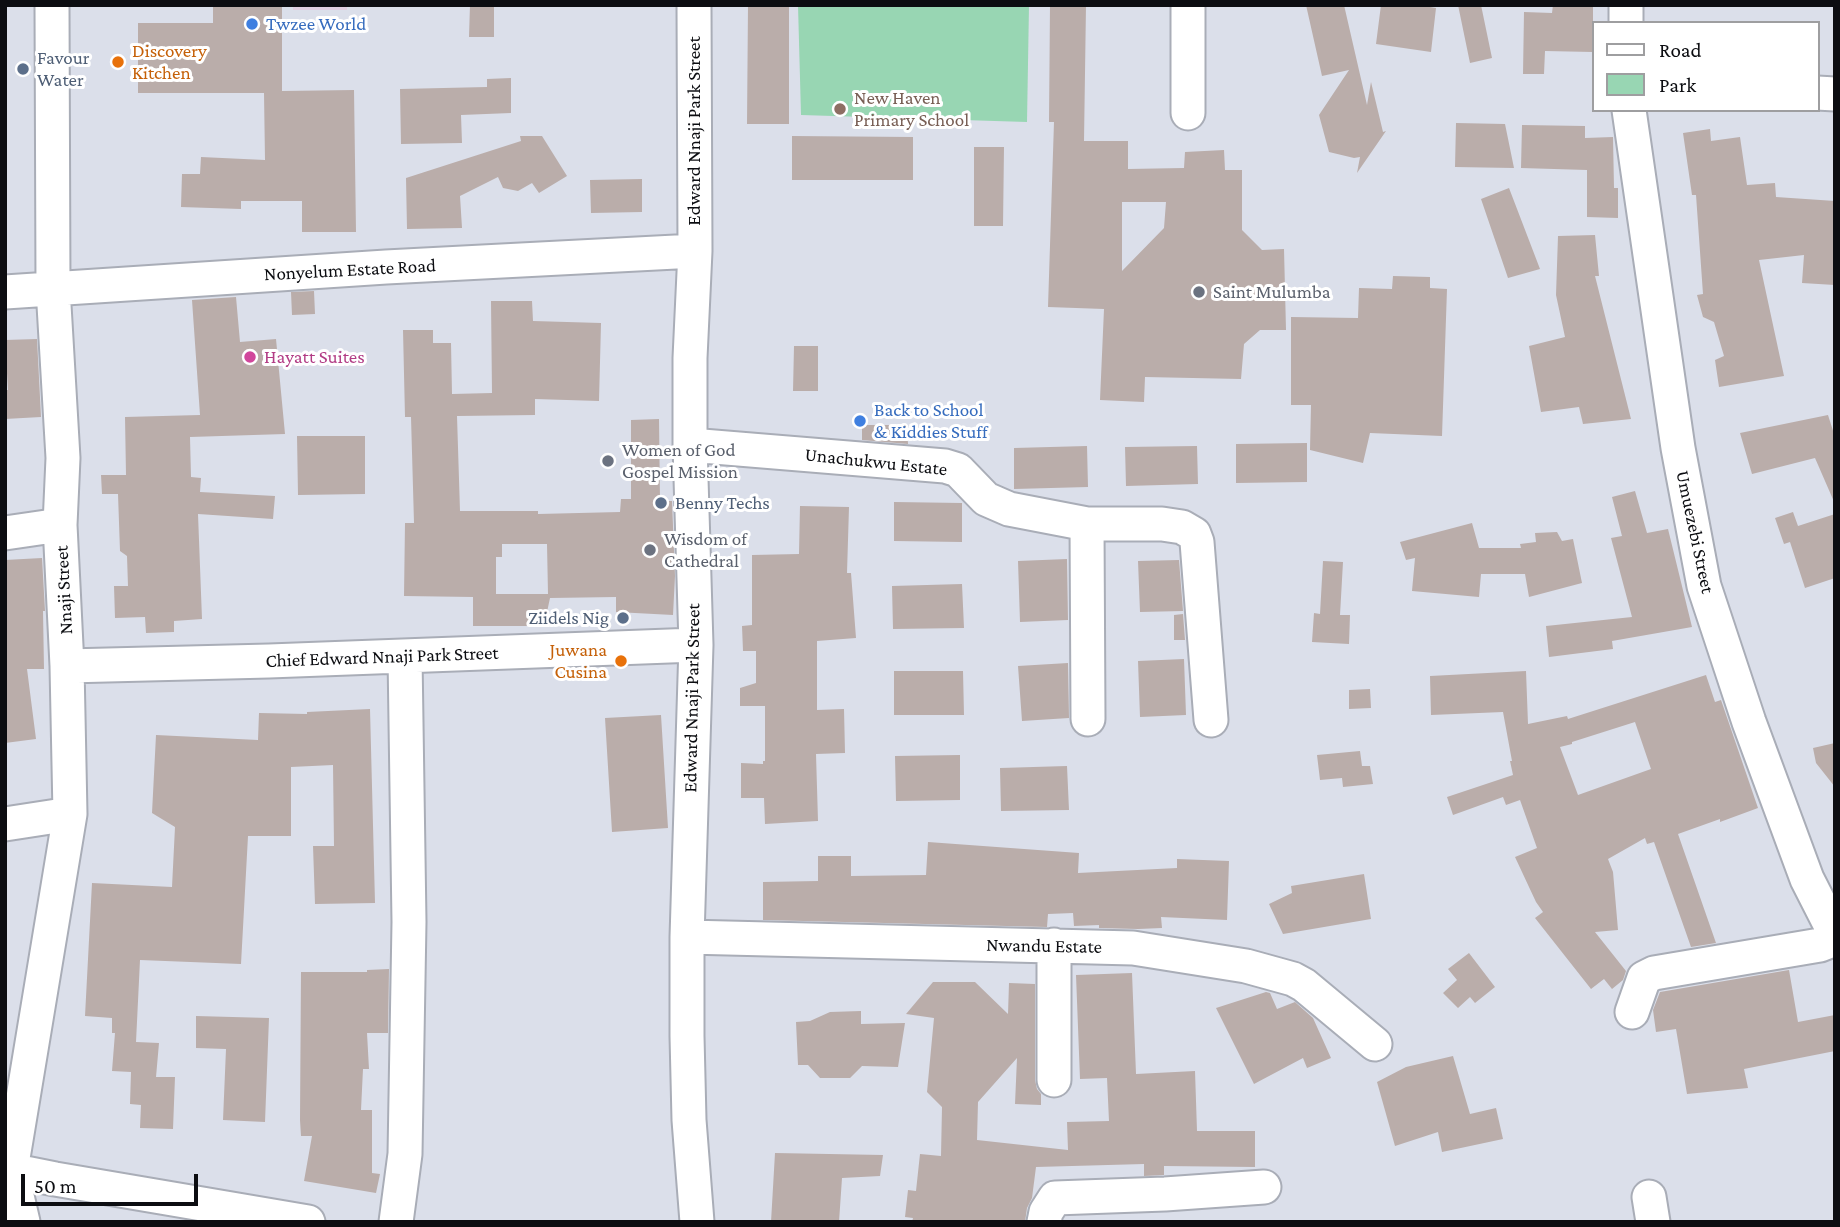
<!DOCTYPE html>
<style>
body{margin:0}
#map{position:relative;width:1840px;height:1227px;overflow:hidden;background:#dbdfea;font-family:"Crimson Pro",serif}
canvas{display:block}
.frame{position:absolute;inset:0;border:7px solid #0c0d11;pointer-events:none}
.legend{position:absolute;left:1592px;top:21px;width:228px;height:91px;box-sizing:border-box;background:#fff;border:2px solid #9e9ea0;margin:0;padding:9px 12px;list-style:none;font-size:21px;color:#0c0d11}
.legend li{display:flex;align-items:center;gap:14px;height:35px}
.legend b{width:35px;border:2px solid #9e9ea0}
.scale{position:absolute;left:21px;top:1174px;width:177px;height:32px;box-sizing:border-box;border:4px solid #0c0d11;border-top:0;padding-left:9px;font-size:21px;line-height:24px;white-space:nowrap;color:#0c0d11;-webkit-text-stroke:5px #fff;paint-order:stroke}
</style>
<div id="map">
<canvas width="1840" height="1227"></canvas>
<div class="frame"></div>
<ul class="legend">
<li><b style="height:9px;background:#fff"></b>Road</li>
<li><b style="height:19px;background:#98d6b3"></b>Park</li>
</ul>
<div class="scale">50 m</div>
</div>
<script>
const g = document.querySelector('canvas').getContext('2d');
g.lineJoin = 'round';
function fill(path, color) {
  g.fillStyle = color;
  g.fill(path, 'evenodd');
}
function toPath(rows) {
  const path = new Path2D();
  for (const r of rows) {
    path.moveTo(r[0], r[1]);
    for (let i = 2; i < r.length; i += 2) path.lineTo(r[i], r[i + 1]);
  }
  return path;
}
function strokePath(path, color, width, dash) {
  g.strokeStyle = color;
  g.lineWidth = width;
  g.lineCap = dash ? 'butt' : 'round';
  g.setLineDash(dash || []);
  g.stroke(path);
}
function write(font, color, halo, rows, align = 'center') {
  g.font = font + ' "Crimson Pro",serif';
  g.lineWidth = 6;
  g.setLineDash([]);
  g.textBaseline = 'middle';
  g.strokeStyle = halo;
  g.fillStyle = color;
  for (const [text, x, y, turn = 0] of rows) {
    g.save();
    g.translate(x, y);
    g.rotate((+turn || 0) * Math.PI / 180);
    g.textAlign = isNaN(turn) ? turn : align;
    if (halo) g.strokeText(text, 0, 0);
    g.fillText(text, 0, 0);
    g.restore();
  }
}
fill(toPath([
 [293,5,347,5,347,10,293,10]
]), '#e0cfe1');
fill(toPath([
 [798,5,1029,5,1027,122,801,115]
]), '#98d6b3');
fill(toPath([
 [213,5,282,5,282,91,354,90,356,232,302,232,302,201,241,201,241,209,181,207,182,174,200,174,201,157,265,160,264,93,138,93,138,23,213,23],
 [470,5,494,5,494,37,469,37],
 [748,5,789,5,789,124,747,124],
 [1050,5,1086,5,1084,141,1128,141,1128,169,1184,168,1185,152,1224,150,1225,170,1242,170,1242,230,1262,250,1284,249,1286,330,1260,330,1244,344,1241,379,1145,377,1144,402,1100,400,1104,309,1048,307,1054,122,1049,122],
 [1122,202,1166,202,1164,228,1122,271],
 [1306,5,1344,5,1367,105,1371,82,1383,132,1386,131,1357,173,1360,157,1354,158,1329,152,1319,115,1349,70,1322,76],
 [1381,5,1418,5,1436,8,1431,52,1376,44],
 [1458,5,1481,5,1492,58,1470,63],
 [1553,5,1593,5,1593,52,1545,51,1544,74,1523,74,1524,12,1552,13],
 [511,78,511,113,461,115,462,143,401,144,400,89,487,87,487,79],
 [1456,123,1505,124,1514,168,1455,167],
 [1522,125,1585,126,1585,138,1613,137,1614,188,1618,188,1618,218,1587,217,1587,170,1521,168],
 [1710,129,1711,141,1740,137,1747,185,1775,183,1776,197,1835,201,1835,285,1802,283,1804,255,1759,260,1784,376,1719,387,1715,360,1724,356,1714,322,1703,317,1697,295,1703,294,1696,195,1692,195,1683,133],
 [520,136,542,136,567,176,539,193,532,183,518,191,503,188,498,177,460,196,462,228,407,229,406,178,521,141],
 [792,136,913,137,913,180,792,180],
 [974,147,1004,147,1003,226,974,226],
 [642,179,642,212,591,213,590,180],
 [1509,188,1540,269,1508,278,1481,199],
 [1595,235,1599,276,1595,276,1631,419,1583,424,1579,407,1541,412,1529,346,1565,337,1556,295,1558,236],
 [1393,276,1430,277,1430,288,1447,289,1442,436,1370,433,1363,463,1310,450,1311,405,1291,405,1291,317,1358,318,1359,288,1392,289],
 [314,291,315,314,292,315,291,292],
 [236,297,240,342,276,339,285,434,190,437,191,477,201,478,200,492,275,496,273,519,198,514,202,619,174,621,174,632,146,633,145,617,115,618,114,586,128,586,127,556,120,551,118,494,102,494,101,475,126,475,125,417,200,415,192,300],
 [491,301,532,301,533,321,601,323,599,401,535,399,535,415,457,416,460,511,538,511,538,514,620,512,621,499,631,499,631,420,659,419,660,501,672,501,675,576,673,615,616,612,616,597,550,598,544,626,473,626,473,597,404,596,405,523,414,523,411,417,405,417,403,330,433,330,433,343,451,343,452,394,492,393],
 [502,544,547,544,548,594,496,594,496,557,502,557],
 [37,339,41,417,5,419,5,390,8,390,5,340],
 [794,346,818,346,818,391,793,391],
 [1828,415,1835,437,1835,504,1815,458,1752,474,1740,433],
 [862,425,907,425,908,444,862,440],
 [297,436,365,436,365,494,298,495],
 [1307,443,1307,482,1236,483,1236,444],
 [1087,446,1088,487,1014,489,1014,448],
 [1197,446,1198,484,1126,486,1125,447],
 [1635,491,1647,533,1668,529,1692,627,1612,641,1613,649,1549,657,1546,626,1632,617,1611,538,1622,536,1612,497],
 [894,502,962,503,962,542,894,541],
 [800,506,849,507,847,573,851,573,856,638,817,641,817,710,844,709,845,753,816,754,818,821,765,824,764,798,741,798,741,763,763,764,763,761,765,761,765,706,740,706,740,688,756,683,756,651,743,651,742,626,752,625,752,555,799,554],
 [1793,512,1798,526,1835,514,1835,578,1805,588,1790,542,1784,544,1775,518],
 [1472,523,1479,548,1521,548,1520,544,1536,542,1535,533,1557,532,1562,541,1573,539,1582,583,1529,597,1525,574,1481,574,1479,597,1412,591,1415,558,1406,560,1400,542],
 [42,558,45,611,43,611,44,669,27,669,36,739,5,743,5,560],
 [1067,559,1068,620,1020,622,1018,561],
 [1179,560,1183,611,1140,612,1138,561],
 [1323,561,1343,562,1340,615,1350,615,1349,644,1312,642,1314,613,1320,614],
 [962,584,964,628,893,629,892,586],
 [1183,614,1185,640,1174,640,1174,615],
 [1184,659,1186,715,1140,717,1138,661],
 [1068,663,1069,718,1022,721,1018,666],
 [894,671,963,671,964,715,894,715],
 [1526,671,1528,724,1567,716,1568,719,1706,675,1715,702,1721,700,1758,808,1720,822,1720,819,1678,834,1716,943,1691,947,1654,842,1647,844,1645,838,1608,859,1613,872,1618,930,1595,932,1626,971,1623,980,1612,989,1604,979,1591,989,1535,918,1543,912,1536,902,1515,857,1537,848,1520,800,1506,805,1503,797,1453,815,1447,797,1513,775,1510,761,1512,761,1503,712,1431,715,1430,676],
 [1635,722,1651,769,1578,795,1560,747,1572,744,1572,742],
 [1370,689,1371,708,1349,709,1349,690],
 [370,709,375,903,315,904,313,846,334,846,333,765,291,767,291,836,248,836,241,964,140,960,136,1042,159,1043,156,1077,175,1077,173,1129,140,1128,141,1105,130,1104,131,1072,112,1071,115,1033,112,1033,112,1018,85,1016,92,883,172,887,175,827,152,813,156,735,258,740,259,713,307,714,307,712],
 [661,715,668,828,612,832,605,718],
 [1835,743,1835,787,1816,763,1813,748],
 [1360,751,1362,766,1370,766,1373,784,1343,787,1342,778,1320,780,1317,755],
 [960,755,960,800,896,801,895,756],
 [1067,766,1069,810,1001,811,1000,768],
 [928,842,1079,853,1078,873,1177,868,1177,859,1229,861,1227,920,1161,917,1162,928,1138,929,1099,928,1099,925,1074,926,1073,913,1048,914,1047,927,763,920,763,882,818,881,818,856,851,856,851,876,926,875],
 [1364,874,1371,919,1283,934,1269,904,1292,893,1291,886],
 [1469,953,1495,987,1475,1003,1470,997,1458,1008,1443,993,1457,980,1448,969],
 [389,969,388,1033,367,1033,369,1069,363,1069,361,1110,372,1110,372,1173,380,1174,376,1193,304,1181,312,1136,301,1136,300,1120,301,972,367,972,367,970],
 [1789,970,1798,1022,1835,1015,1835,1051,1744,1069,1748,1088,1687,1094,1676,1029,1656,1032,1653,1010,1660,992],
 [1132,973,1136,1074,1195,1071,1197,1131,1255,1131,1255,1167,1164,1166,1164,1175,1144,1176,1144,1164,1036,1167,1032,1198,1027,1208,1025,1222,912,1222,913,1218,905,1217,908,1190,916,1191,920,1154,941,1156,942,1107,927,1092,934,1018,906,1014,933,982,975,982,1008,1014,1009,983,1035,984,1035,1080,1037,1089,1041,1094,1041,1105,1015,1104,1017,1058,978,1102,977,1140,1068,1150,1067,1122,1109,1121,1107,1078,1080,1079,1076,975],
 [1266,992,1270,993,1277,1009,1295,1002,1313,1018,1331,1058,1307,1068,1303,1058,1254,1084,1216,1008],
 [861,1011,861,1024,905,1023,898,1067,862,1066,850,1078,820,1078,808,1065,798,1065,796,1022,810,1021,830,1012],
 [196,1016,269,1018,265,1122,223,1120,226,1049,196,1048],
 [1453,1056,1470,1114,1496,1108,1503,1139,1442,1152,1438,1132,1395,1146,1377,1082,1406,1067],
 [775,1153,883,1155,880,1176,842,1178,839,1222,771,1222]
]), '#baadaa');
const minor = toPath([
 [694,5,695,251,690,358,690,445,696,645,687,937,687,1036,689,1120,697,1222],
 [1626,5,1626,23],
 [1817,93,1835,94],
 [1629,110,1678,448,1704,586,1749,722,1807,879,1835,934],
 [1188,113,1188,5],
 [5,292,386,267,695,251],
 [690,445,945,466,958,470,986,499,1009,509,1087,524,1162,524,1182,527,1194,534,1197,542,1211,720],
 [1087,524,1088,719],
 [5,533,60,525],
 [67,666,269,661,696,645],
 [5,824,70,814],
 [687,937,1133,948,1246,966,1293,979,1304,985,1375,1044],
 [1054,945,1054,1080],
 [1632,1012,1644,978,1654,973,1820,945,1835,939],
 [5,1169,55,1179,308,1222],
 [1649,1197,1653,1222],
 [23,1222,11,1170,70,814,67,666,60,525,63,458,53,288,52,5],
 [396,1222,405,1154,409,922,405,656],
 [1044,1222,1046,1212,1055,1198,1165,1194,1264,1187]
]);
strokePath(minor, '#a9adb7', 37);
strokePath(minor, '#fff', 33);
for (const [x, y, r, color] of [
 [252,24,7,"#3f7fe0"],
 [118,62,7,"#e8710a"],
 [23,69,7,"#5c6f8a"],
 [840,109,7,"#8d6e63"],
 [1199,292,7,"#6b7280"],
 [250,357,7,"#d1479c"],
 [860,421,7,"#3f7fe0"],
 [608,461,7,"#6b7280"],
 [661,503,7,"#5c6f8a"],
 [650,550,7,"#6b7280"],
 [623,618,7,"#5c6f8a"],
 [621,661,7,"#e8710a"]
]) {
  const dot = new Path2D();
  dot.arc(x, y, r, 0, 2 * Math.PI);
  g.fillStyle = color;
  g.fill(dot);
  strokePath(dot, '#fff', 2.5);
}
write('19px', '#366cbe', '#fff', [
 ["Twzee World",266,24],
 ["Back to School",874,410],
 ["& Kiddies Stuff",874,432]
], 'left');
write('19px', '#c56008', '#fff', [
 ["Discovery",132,51],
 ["Kitchen",132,73],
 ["Juwana",607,650,"right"],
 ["Cusina",607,672,"right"]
], 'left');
write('19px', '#4e5e75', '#fff', [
 ["Favour",37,58],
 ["Water",37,80],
 ["Benny Techs",675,503],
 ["Ziidels Nig",609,618,"right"]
], 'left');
write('19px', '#785e54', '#fff', [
 ["New Haven",854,98],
 ["Primary School",854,120]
], 'left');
write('19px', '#0c0d11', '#fff', [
 ["Edward Nnaji Park Street",694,131,-90],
 ["Nonyelum Estate Road",350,270,-3],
 ["Unachukwu Estate",876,462,6],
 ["Umuezebi Street",1695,532,78],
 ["Nnaji Street",64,590,-93],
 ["Chief Edward Nnaji Park Street",382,657,-2],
 ["Edward Nnaji Park Street",692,698,-89],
 ["Nwandu Estate",1044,946,1]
]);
write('19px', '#5b616d', '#fff', [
 ["Saint Mulumba",1213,292],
 ["Women of God",622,450],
 ["Gospel Mission",622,472],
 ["Wisdom of",664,539],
 ["Cathedral",664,561]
], 'left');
write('19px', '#b23c85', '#fff', [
 ["Hayatt Suites",264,357]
], 'left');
</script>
